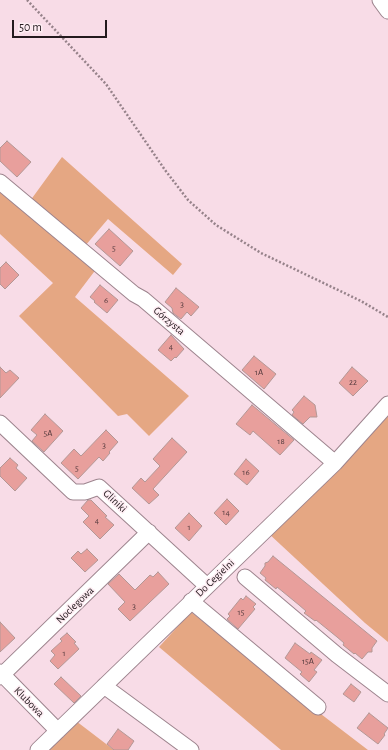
<!DOCTYPE html>
<meta charset="utf-8">
<style>
body{margin:0}
#map{position:relative;width:388px;height:750px;overflow:hidden;background:#f8dce7;font-family:"Alegreya Sans",sans-serif}
canvas{display:block}
.scale{position:absolute;left:12px;top:20px;width:95px;height:18px;box-sizing:border-box;border:2px solid #241a1e;border-top:0;padding-left:5px;font-size:12px;line-height:14px;white-space:nowrap;color:#241a1e;-webkit-text-stroke:3px #feedf3;paint-order:stroke}
</style>
<div id="map">
<canvas width="388" height="750"></canvas>
<div class="scale">50 m</div>
</div>
<script>
const g = document.querySelector('canvas').getContext('2d');
g.lineJoin = 'round';
function fill(path, color) {
  g.fillStyle = color;
  g.fill(path, 'evenodd');
}
function toPath(rows) {
  const path = new Path2D();
  for (const r of rows) {
    path.moveTo(r[0], r[1]);
    for (let i = 2; i < r.length; i += 2) path.lineTo(r[i], r[i + 1]);
  }
  return path;
}
function strokePath(path, color, width, dash) {
  g.strokeStyle = color;
  g.lineWidth = width;
  g.lineCap = dash ? 'butt' : 'round';
  g.setLineDash(dash || []);
  g.stroke(path);
}
function write(font, color, halo, rows, align = 'center') {
  g.font = font + ' "Alegreya Sans",sans-serif';
  g.lineWidth = 3;
  g.setLineDash([]);
  g.textBaseline = 'middle';
  g.strokeStyle = halo;
  g.fillStyle = color;
  for (const [text, x, y, turn = 0] of rows) {
    g.save();
    g.translate(x, y);
    g.rotate((+turn || 0) * Math.PI / 180);
    g.textAlign = isNaN(turn) ? turn : align;
    if (halo) g.strokeText(text, 0, 0);
    g.fillText(text, 0, 0);
    g.restore();
  }
}
fill(toPath([
 [62,157,182,264,173,275,108,219,85,246,30,201],
 [0,185,97,268,75,297,189,396,149,436,127,414,118,416,19,316,53,283,0,234],
 [388,416,388,642,365,623,267,532,328,481],
 [191,612,317,711,368,750,281,750,159,647],
 [76,721,114,750,45,750]
]), '#e5a783');
const building = toPath([
 [7,141,31,162,17,177,0,161,0,148,7,141],
 [109,229,133,251,120,266,95,244,109,229],
 [6,262,19,275,5,289,0,284,0,268,6,262],
 [100,285,118,300,107,313,94,302,95,301,90,297,100,285],
 [176,288,199,307,191,316,187,312,181,319,173,313,172,308,165,302,176,288],
 [171,335,184,349,176,358,175,357,171,361,158,350,171,335],
 [254,356,276,374,264,389,242,370,254,356],
 [0,367,6,373,10,370,19,378,0,398,0,367],
 [352,367,368,381,353,396,339,383,352,367],
 [304,396,315,405,317,417,310,417,303,424,292,415,294,412,292,410,304,396],
 [252,405,294,440,280,455,253,431,250,435,236,424,252,405],
 [45,414,63,431,44,452,32,441,37,435,31,430,45,414],
 [106,430,118,442,109,452,110,453,103,461,99,457,78,479,61,463,74,449,81,456,106,430],
 [172,438,187,452,153,489,159,495,149,504,132,488,141,478,145,482,160,466,153,459,172,438],
 [10,458,18,465,16,468,27,478,15,491,0,476,0,468,10,458],
 [246,459,259,471,247,485,234,474,246,459],
 [227,499,239,511,226,525,214,513,227,499],
 [88,500,91,500,107,516,105,517,114,525,100,539,83,522,89,516,81,508,88,500],
 [189,513,202,526,189,541,175,528,189,513],
 [87,549,98,560,85,572,71,558,78,551,81,554,87,549],
 [273,556,377,641,372,648,372,652,368,652,362,659,355,653,354,654,343,645,344,643,337,637,316,620,315,621,304,613,306,611,299,605,277,587,276,589,265,580,266,578,260,573,265,566,265,563,268,562,273,556],
 [158,572,169,584,130,621,118,609,125,602,108,584,119,574,135,590,150,575,153,577,158,572],
 [246,596,256,604,253,607,255,609,238,629,227,619,230,616,228,614,241,598,243,600,246,596],
 [0,622,15,638,0,652,0,622],
 [67,633,76,642,74,643,79,649,58,669,50,661,55,655,51,651,62,641,60,639,67,633],
 [295,643,310,654,311,652,322,660,314,670,317,672,309,682,300,674,302,672,285,658,295,643],
 [61,677,81,696,74,703,54,684,61,677],
 [351,684,361,692,354,702,343,694,351,684],
 [369,713,388,728,384,734,385,735,378,744,357,728,369,713],
 [118,729,134,741,128,750,114,750,107,744,118,729]
]);
fill(building, '#e89f9c');
strokePath(building, '#b39795', 1);
const minor = toPath([
 [380,0,388,11],
 [0,182,134,294,143,299,335,463],
 [0,423,73,492,85,492,99,487,207,586],
 [245,577,337,655,388,694],
 [191,601,318,707],
 [0,672,58,731],
 [0,677,149,532],
 [104,686,191,750],
 [38,750,335,463,388,404]
]);
strokePath(minor, '#9d848e', 17);
strokePath(toPath([
 [27,0,106,84,165,170,188,200,216,225,261,253,361,301,388,317]
]), '#96828a', 2.5, [2, 2]);
strokePath(minor, '#fff', 15);
write('9px', '#553b3e', null, [
 ["5",114,248],
 ["6",106,300],
 ["3",182,304],
 ["4",171,346],
 ["1A",259,372],
 ["22",353,382],
 ["5A",48,433],
 ["18",281,441],
 ["3",104,445],
 ["5",77,468],
 ["16",246,472],
 ["14",226,512],
 ["4",97,520],
 ["1",189,527],
 ["3",134,606],
 ["15",241,612],
 ["1",64,653],
 ["15A",308,661]
]);
write('11px', '#241a1e', '#feedf3', [
 ["Górzysta",169,321,40],
 ["Gliniki",115,501,43],
 ["Do Cegielni",215,578,-44],
 ["Noclegowa",75,605,-44],
 ["Klubowa",29,702,45]
]);
</script>
